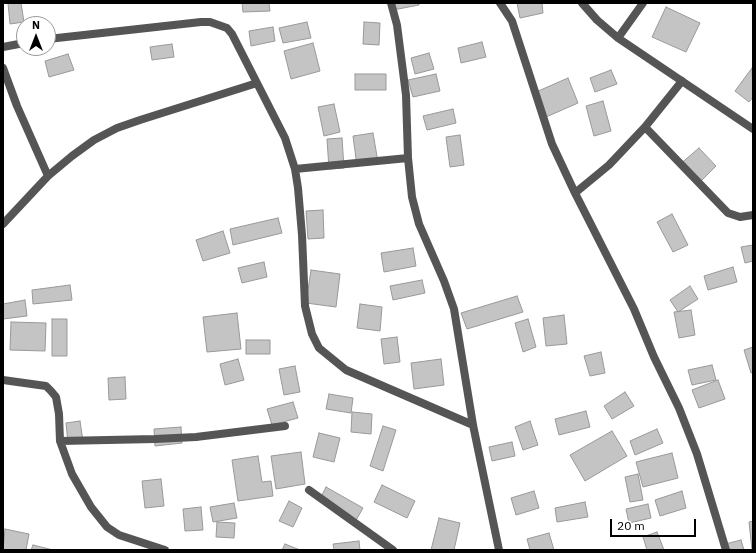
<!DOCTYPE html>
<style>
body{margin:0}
#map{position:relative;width:756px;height:553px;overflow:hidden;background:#fff;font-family:"IBM Plex Sans",sans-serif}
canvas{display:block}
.frame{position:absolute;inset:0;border:4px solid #000;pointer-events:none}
.north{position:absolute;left:16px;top:16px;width:40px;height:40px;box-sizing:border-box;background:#fff;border:1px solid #999;border-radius:50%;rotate:0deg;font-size:11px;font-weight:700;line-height:16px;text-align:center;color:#000}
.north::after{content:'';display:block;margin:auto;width:14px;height:18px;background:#000;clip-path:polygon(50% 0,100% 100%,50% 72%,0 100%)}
.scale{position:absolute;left:610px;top:519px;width:86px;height:18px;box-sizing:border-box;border:2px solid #000;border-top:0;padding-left:5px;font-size:12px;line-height:14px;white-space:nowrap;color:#000;-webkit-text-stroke:3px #fff;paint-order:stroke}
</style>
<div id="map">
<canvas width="756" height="553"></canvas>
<div class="frame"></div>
<div class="north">N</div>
<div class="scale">20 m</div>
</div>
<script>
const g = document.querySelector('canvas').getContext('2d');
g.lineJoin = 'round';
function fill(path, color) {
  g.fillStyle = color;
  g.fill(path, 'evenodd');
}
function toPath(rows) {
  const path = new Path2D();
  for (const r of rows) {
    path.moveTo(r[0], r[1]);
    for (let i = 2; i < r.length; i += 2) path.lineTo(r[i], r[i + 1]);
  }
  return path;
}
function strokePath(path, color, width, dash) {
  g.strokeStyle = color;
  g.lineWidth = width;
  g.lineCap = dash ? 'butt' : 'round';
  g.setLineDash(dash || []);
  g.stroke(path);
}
const building = toPath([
 [8,3,21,3,24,22,10,24,8,3],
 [242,3,269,3,270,11,243,12,242,3],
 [391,3,419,3,419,5,393,10,391,3],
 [517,3,542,3,543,13,520,18,517,3],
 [666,7,700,23,686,52,652,37,666,7],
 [307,22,311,38,283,43,279,28,307,22],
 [364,22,380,23,379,45,363,44,364,22],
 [273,27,275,41,251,46,249,31,273,27],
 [482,42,486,57,461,63,458,48,482,42],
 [313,43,320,71,291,79,284,51,313,43],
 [172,44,174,57,152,60,150,47,172,44],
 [429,53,434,69,415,74,411,58,429,53],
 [68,54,74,70,49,77,45,61,68,54],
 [752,68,753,97,749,102,735,91,752,68],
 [611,70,617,84,595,92,590,78,611,70],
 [355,74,386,74,386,90,355,90,355,74],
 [436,74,440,91,413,97,408,80,436,74],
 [568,78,578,103,546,117,536,92,568,78],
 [603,101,611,131,594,136,586,106,603,101],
 [334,104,340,132,324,136,318,107,334,104],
 [453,109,456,123,427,130,423,116,453,109],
 [373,133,378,162,357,166,353,136,373,133],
 [460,135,464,165,450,167,446,137,460,135],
 [342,138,344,168,329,169,327,139,342,138],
 [699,148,716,166,698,184,679,165,699,148],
 [323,210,324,238,308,239,306,211,323,210],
 [672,214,688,245,673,252,657,222,672,214],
 [278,218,282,233,233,245,230,229,278,218],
 [223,231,230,253,203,261,196,240,223,231],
 [753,245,753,261,745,263,741,247,753,245],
 [413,248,416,266,384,272,381,253,413,248],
 [264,262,267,277,242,283,238,268,264,262],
 [733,267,737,282,708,290,704,276,733,267],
 [311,270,340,274,336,307,306,303,311,270],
 [422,280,425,293,393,300,390,286,422,280],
 [70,285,72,300,33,304,32,290,70,285],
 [690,286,698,299,678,312,670,300,690,286],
 [517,296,523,312,467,329,461,313,517,296],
 [25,300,27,316,3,319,3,304,25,300],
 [360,304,382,307,380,331,357,328,360,304],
 [691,310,695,335,679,338,674,312,691,310],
 [237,313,241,349,207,352,203,317,237,313],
 [564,315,567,344,546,346,543,318,564,315],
 [52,319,67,319,67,356,52,356,52,319],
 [528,319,536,347,523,352,515,323,528,319],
 [11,322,46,323,45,351,10,350,11,322],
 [397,337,400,362,384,364,381,339,397,337],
 [246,340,270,340,270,354,246,354,246,340],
 [753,347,753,372,751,373,744,350,753,347],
 [601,352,605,373,590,376,584,356,601,352],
 [238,359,244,380,225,385,220,364,238,359],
 [441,359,444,385,414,389,411,363,441,359],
 [712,365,716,380,692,385,688,370,712,365],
 [295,366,300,392,284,395,279,369,295,366],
 [125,377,126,399,109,400,108,378,125,377],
 [718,380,725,399,699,408,692,390,718,380],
 [625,392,634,406,612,419,604,406,625,392],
 [329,394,353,398,351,413,326,409,329,394],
 [293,402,298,418,272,425,267,409,293,402],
 [586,411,590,427,559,435,555,419,586,411],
 [352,412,372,414,371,434,351,432,352,412],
 [80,421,83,441,68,443,66,423,80,421],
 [530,421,538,445,523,450,515,427,530,421],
 [383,426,396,430,383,471,370,466,383,426],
 [181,427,182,443,155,446,154,429,181,427],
 [657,429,663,443,635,455,630,441,657,429],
 [612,431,627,456,585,481,570,455,612,431],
 [319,433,340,438,334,462,313,457,319,433],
 [512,442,515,456,492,461,489,447,512,442],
 [301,452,305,484,276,489,271,456,301,452],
 [672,453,678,478,643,487,636,462,672,453],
 [258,456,262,482,271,481,273,496,238,501,232,460,258,456],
 [638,474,643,500,630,502,625,477,638,474],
 [161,479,164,506,145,508,142,481,161,479],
 [382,485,415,501,407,518,374,502,382,485],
 [326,487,363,508,355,522,319,501,326,487],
 [534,491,539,508,516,515,511,498,534,491],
 [682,491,686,508,660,516,655,500,682,491],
 [289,501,302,508,293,527,279,521,289,501],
 [585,502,588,517,557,522,555,508,585,502],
 [234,503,237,518,213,522,210,507,234,503],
 [648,504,651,518,629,523,626,509,648,504],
 [201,507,203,530,185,531,183,509,201,507],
 [439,518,460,523,454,550,431,550,439,518],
 [753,521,753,550,752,550,749,522,753,521],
 [217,522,235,523,234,538,216,537,217,522],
 [5,529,29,534,26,550,3,550,5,529],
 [657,532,664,550,647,550,643,537,657,532],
 [549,533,554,550,530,550,527,539,549,533],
 [741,540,744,550,723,550,721,545,741,540],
 [359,541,360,550,334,550,333,544,359,541],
 [285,544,300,550,282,550,285,544],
 [33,545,53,550,31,550,33,545]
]);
fill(building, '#c4c4c4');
strokePath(building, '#999', 1);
strokePath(toPath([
 [391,3,397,25,406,95,408,158,412,197,419,224,444,281,454,309,473,425,499,550],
 [500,3,512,21,552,144,575,193,634,309,654,357,679,408,697,454,726,550],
 [48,39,201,22,210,22,227,28,232,34,285,138,295,169,298,188,302,235,305,306,312,334,319,348,346,370,473,425],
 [3,47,24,43],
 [3,68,17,106,48,176],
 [645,127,728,213,740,217,753,215],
 [295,169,408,158],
 [575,193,609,165,645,127,682,81],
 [3,224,48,176,72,156,94,140,117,128,140,120,257,83],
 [3,380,46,386,51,391,56,397,59,414,60,441,72,474,91,507,107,527,119,535,165,550],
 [60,441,155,439,196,437,285,426],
 [309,490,393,550]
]), '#555', 8);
strokePath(toPath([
 [582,3,597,20,618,38,753,129],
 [618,38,643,3]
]), '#555', 8);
</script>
